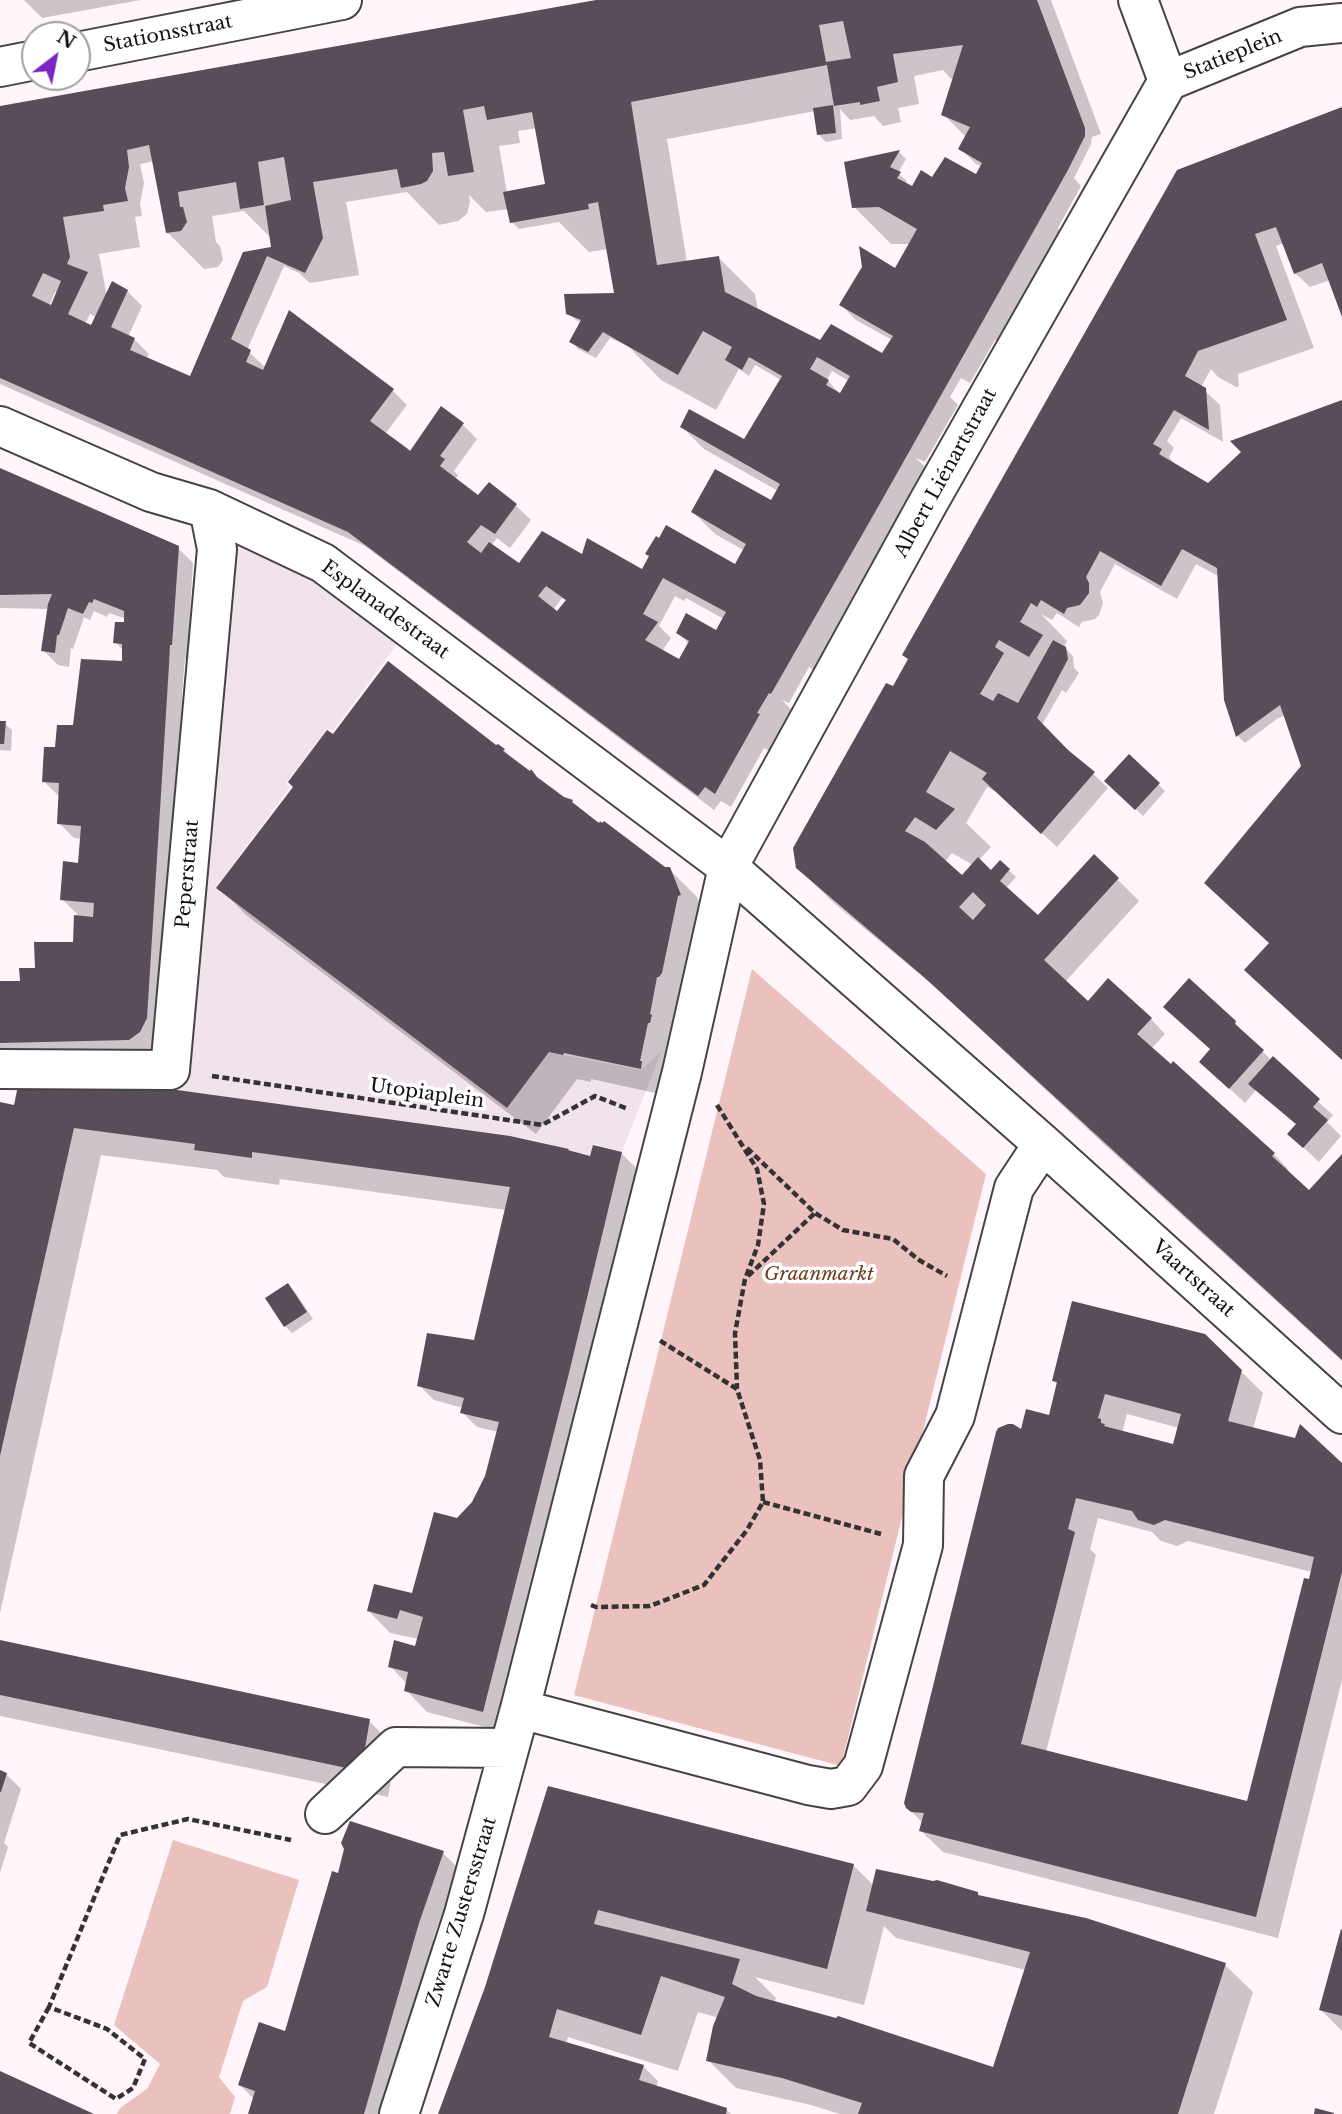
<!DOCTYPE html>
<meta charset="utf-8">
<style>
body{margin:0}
#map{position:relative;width:1342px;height:2114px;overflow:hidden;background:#fff5fb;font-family:"Libre Baskerville",serif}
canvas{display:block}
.north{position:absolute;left:21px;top:21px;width:70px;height:70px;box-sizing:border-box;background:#fff;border:2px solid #a0a0a0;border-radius:50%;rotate:32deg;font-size:19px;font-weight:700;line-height:28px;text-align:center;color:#111}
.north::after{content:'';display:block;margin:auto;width:24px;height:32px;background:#7d27c2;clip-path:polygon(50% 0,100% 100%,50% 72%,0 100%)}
</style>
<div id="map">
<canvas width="1342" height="2114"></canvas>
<div class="north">N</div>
</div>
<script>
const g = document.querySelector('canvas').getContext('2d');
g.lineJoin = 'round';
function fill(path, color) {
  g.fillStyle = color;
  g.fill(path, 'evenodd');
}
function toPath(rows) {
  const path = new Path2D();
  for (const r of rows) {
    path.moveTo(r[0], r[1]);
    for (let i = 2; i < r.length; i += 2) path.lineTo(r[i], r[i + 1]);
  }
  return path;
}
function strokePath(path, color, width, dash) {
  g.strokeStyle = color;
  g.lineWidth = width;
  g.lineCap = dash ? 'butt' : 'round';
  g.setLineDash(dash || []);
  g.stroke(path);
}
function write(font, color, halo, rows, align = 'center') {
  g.font = font + ' "Libre Baskerville",serif';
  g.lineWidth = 7;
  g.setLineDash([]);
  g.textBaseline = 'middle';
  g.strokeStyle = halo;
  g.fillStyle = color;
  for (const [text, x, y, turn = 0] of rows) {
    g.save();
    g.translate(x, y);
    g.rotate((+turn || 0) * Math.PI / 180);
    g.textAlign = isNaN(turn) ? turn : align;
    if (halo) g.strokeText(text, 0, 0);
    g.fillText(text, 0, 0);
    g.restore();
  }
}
fill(toPath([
 [752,969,986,1174,841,1766,574,1695],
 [173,1840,299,1880,267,1987,243,2001,219,2077,235,2097,230,2114,117,2114,120,2108,147,2089,160,2064,114,2025]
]), '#ebc1bd');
fill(toPath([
 [231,535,334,592,402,637,333,731,328,728,286,783,290,787,216,888,507,1108,549,1052,641,1070,662,1050,622,1152,593,1144,590,1156,535,1140,510,1136,177,1090,170,1070]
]), '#f1e2ec');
fill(toPath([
 [24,0,141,0,42,18],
 [605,0,1051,0,1101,134,1092,137,1091,144,1074,178,1081,186,1058,228,1080,250,1021,354,995,340,970,383,961,378,950,397,958,405,925,462,916,458,930,472,817,672,809,667,789,703,782,700,809,728,790,763,764,748,731,807,721,801,714,810,365,546,0,384,0,108],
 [943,70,951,79,954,78,943,114,966,137,960,148,975,163,982,167,984,180,933,180,913,189,905,184,907,181,898,173,906,159,899,152,846,163,854,207,891,244,910,244,896,270,841,305,856,320,892,340,882,355,820,342,758,310,755,294,718,257,687,262,667,139,815,111,819,135,826,142,842,139,840,109,850,120,874,116,883,126,901,122,898,108,919,104,914,76],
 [537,128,548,189,507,193,499,146,520,143,518,131],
 [154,161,167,232,204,269,218,267,223,260,220,246,216,242,212,216,244,211,271,238,273,249,244,253,191,378,146,359,149,354,134,339,128,337,142,306,127,291,107,297,99,254,140,247,135,217,142,216,140,204,144,183,140,164],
 [407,192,439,225,458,221,467,214,470,202,469,195,486,212,509,209,512,222,519,229,559,222,589,252,608,249,616,295,568,313,576,320,581,323,571,341,578,349,596,358,610,338,629,347,661,380,716,410,739,369,749,376,755,365,781,380,744,441,682,427,704,449,778,491,772,502,693,512,715,534,745,551,735,566,649,576,583,556,519,566,491,546,497,538,510,548,531,520,516,506,489,484,479,498,455,480,458,475,454,471,477,439,463,425,411,453,385,434,407,405,393,391,290,312,266,368,247,350,284,266,299,273,310,283,359,275,346,202],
 [55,292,58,293,52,308,49,306],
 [90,314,97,317,92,327,85,324],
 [832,371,849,381,841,395,827,380],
 [675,596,684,601,686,598,724,619,716,632,678,633,689,644,680,661,662,651,671,638,659,626],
 [562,598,567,601,558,613,553,610],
 [1342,109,1342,312,1330,280,1310,287,1295,273,1284,243,1276,246,1314,348,1238,374,1239,386,1236,387,1218,377,1211,369,1201,387,1220,405,1223,442,1181,418,1167,441,1174,448,1169,457,1176,465,1216,490,1342,402,1342,1059,1271,944,1303,766,1286,715,1278,718,1245,743,1238,736,1226,699,1220,577,1196,564,1177,599,1115,564,1100,592,1103,603,1099,615,1095,619,1082,622,1079,627,1057,613,1052,620,1041,614,1067,641,1064,647,1073,656,1074,668,1079,673,1066,693,1062,690,1042,725,1108,788,1057,847,998,793,987,787,966,823,991,847,979,860,991,872,1000,862,1016,877,1007,887,1038,918,1117,879,1139,901,1065,982,1088,1003,1151,1019,1165,1034,1151,1049,1171,1066,1173,1063,1274,1154,1288,1169,1286,1172,1309,1193,1342,1156,1342,1361,1107,1147,934,986,836,905,798,868,894,688],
 [952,853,973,865,962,878,945,862],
 [0,469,178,548,193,563,187,659,185,659,183,681,162,1034,152,1050,144,1054,0,1057,0,983,22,982,75,943,80,917,62,899,79,865,82,839,74,838,59,823,59,796,44,782,56,749,123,663,124,651,115,642,125,624,126,619,109,613,107,617,94,611,90,620,84,617,73,649,71,648,69,667,58,665,43,650,49,609,0,608],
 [0,720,12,730,11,751,0,750],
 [333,737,496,748,504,750,516,762,583,813,665,869,669,869,697,897,708,923,669,1096,591,1079,591,1082,577,1079,536,1134,246,915,219,887],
 [1129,757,1165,791,1143,816,1107,781],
 [1235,1023,1272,1061,1333,1115,1327,1122,1341,1136,1319,1162,1289,1134,1297,1125,1256,1090,1245,1103,1216,1076],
 [0,1104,591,1158,621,1153,649,1181,621,1297,605,1293,504,1732,427,1712,406,1690,407,1684,390,1666,416,1648,419,1639,390,1633,369,1611,418,1597,458,1520,474,1503,487,1477,498,1432,477,1427,462,1412,463,1408,434,1400,419,1385,475,1342,506,1210,280,1179,279,1185,224,1177,217,1170,101,1155,0,1613],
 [288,1285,295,1292,313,1319,292,1333,285,1326,267,1299],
 [1204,1335,1263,1393,1253,1429,1342,1465,1342,1680,1278,1938,943,1852,921,1831,923,1823,907,1807,1022,1432,1050,1417,1058,1385,1054,1381],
 [1127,1414,1179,1428,1174,1446,1122,1433],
 [1098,1518,1152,1532,1161,1541,1177,1546,1188,1541,1312,1572,1248,1803,1046,1752,1096,1555,1090,1549],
 [0,1642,369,1721,397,1749,388,1797,0,1716],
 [0,1772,6,1774,21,1789,4,1843,8,1847,0,1873],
 [549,1788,853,1865,874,1886,977,1893,981,1898,1225,1965,1253,1992,1214,2114,840,2114,811,2105,736,2088,708,2060,719,2018,698,2012,678,2071,568,2037,566,2044,643,2066,658,2081,656,2087,727,2110,731,2114,439,2114,487,1987],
 [884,1926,896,1938,1026,1970,995,2070,774,2003,776,1998,755,1977,864,2005],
 [443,1853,458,1868,433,1939,440,1946,400,2114,250,2114,254,2099,240,2085,286,2034,339,1875],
 [1342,1933,1342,2031,1321,2010]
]), '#0003');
fill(toPath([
 [596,0,1037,0,1085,128,1085,136,1068,170,874,514,771,694,769,693,757,713,760,714,715,794,705,787,698,796,348,532,0,378,0,106],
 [843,21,851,58,826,62,819,25],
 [963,45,941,115,970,127,958,149,982,163,976,174,945,157,932,177,921,170,912,186,897,178,901,172,890,167,900,150,844,162,852,208,879,207,917,229,895,268,859,246,862,267,839,305,893,336,882,353,831,324,820,340,725,292,719,256,657,265,631,102,827,65,834,106,860,102,860,105,880,101,877,87,898,82,893,54],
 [484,106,487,120,532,112,545,184,503,192,510,223,589,209,588,204,598,202,614,293,564,294,566,314,581,320,569,342,588,352,603,332,678,375,703,331,732,347,725,360,742,370,749,357,782,376,744,439,689,409,680,427,780,484,771,500,715,469,691,512,746,544,735,564,666,525,659,538,656,536,645,554,649,556,642,569,587,538,582,554,542,531,519,563,489,542,481,553,467,542,481,525,495,534,517,504,489,482,478,495,440,466,445,459,440,456,464,423,441,406,410,451,408,449,370,421,394,389,289,310,263,370,246,362,251,350,231,339,267,256,305,273,323,238,313,182,397,169,401,188,421,184,427,181,433,171,432,153,444,152,448,176,474,172,463,110],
 [149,145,166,233,181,231,187,222,183,207,180,207,178,192,236,182,240,209,264,205,258,162,284,157,291,200,265,206,271,247,243,252,190,376,130,350,135,338,111,327,128,290,112,281,91,325,68,314,88,272,67,264,70,257,63,217,104,211,103,205,128,201,125,188,129,167,127,150],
 [43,273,61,281,51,305,32,296],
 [817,357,850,376,840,393,826,385,829,380,810,369],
 [663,578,726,612,716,630,686,613,676,633,689,641,679,659,645,640,658,622,643,614],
 [546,586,566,600,557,611,538,596],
 [833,105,836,133,817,135,813,108],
 [1342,107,1342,317,1322,263,1294,274,1276,227,1255,234,1287,320,1198,351,1185,376,1206,388,1209,430,1174,410,1153,444,1162,449,1159,454,1208,483,1241,452,1230,441,1342,400,1342,1060,1244,970,1269,943,1204,883,1301,766,1280,705,1236,737,1224,700,1217,568,1182,549,1161,586,1100,551,1086,577,1089,583,1089,593,1080,605,1067,608,1064,614,1041,600,1037,607,1031,603,1020,622,1043,635,1029,657,999,640,995,647,1004,653,980,694,993,701,998,693,1018,703,1053,640,1066,647,1068,659,1037,718,1068,750,1095,772,1041,834,982,779,987,773,950,751,926,792,955,809,936,830,915,817,905,831,925,842,962,875,978,857,991,870,1000,860,1010,869,1000,881,1038,915,1094,854,1119,878,1044,960,1088,1001,1108,978,1152,1018,1137,1034,1171,1064,1173,1061,1275,1153,1272,1156,1309,1190,1342,1154,1342,1360,925,978,796,868,793,848,886,683,893,686,908,659,902,655,1177,170],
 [973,892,986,905,973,920,959,907],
 [0,468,179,546,172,645,170,645,169,665,147,1018,140,1032,129,1040,0,1043,0,981,20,981,19,968,35,968,34,942,73,942,74,915,93,917,94,903,60,900,63,861,78,863,81,826,57,824,59,783,42,782,44,747,55,747,57,725,73,725,81,659,122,661,122,644,113,643,115,622,124,622,124,611,94,599,92,603,89,602,83,614,68,608,59,635,57,635,55,653,41,651,48,604,52,594,0,595],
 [388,661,496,745,498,744,505,749,503,751,530,771,531,769,537,777,564,797,573,800,572,802,599,823,600,821,602,823,604,821,665,867,670,867,681,895,678,896,662,973,659,977,657,977,650,1014,652,1015,650,1023,648,1023,640,1061,642,1061,641,1069,564,1053,563,1055,549,1052,507,1108,216,888,293,787,288,782,327,730,333,734],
 [0,721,6,721,4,744,0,744],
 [1129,754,1160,783,1135,810,1104,781],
 [1189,978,1236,1021,1235,1024,1264,1050,1229,1089,1199,1062,1210,1049,1163,1007],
 [1273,1056,1320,1099,1313,1107,1328,1120,1303,1148,1287,1134,1296,1124,1248,1084],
 [20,1076,76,1076,510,1136,569,1149,568,1150,590,1156,593,1145,622,1152,569,1373,483,1712,404,1691,408,1672,388,1667,394,1640,415,1646,423,1617,400,1610,397,1619,367,1611,374,1584,412,1593,434,1512,457,1518,472,1502,485,1476,499,1422,460,1413,464,1398,417,1386,427,1333,474,1340,510,1187,252,1152,252,1158,194,1150,195,1144,74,1128,0,1456,0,1102,14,1105],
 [288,1283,307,1312,284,1327,265,1298],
 [1072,1301,1205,1334,1242,1370,1228,1421,1295,1438,1300,1424,1342,1463,1342,1572,1256,1917,919,1831,924,1813,911,1812,906,1808,904,1803,996,1432,998,1428,1008,1424,1013,1424,1021,1429,1026,1409,1049,1415,1057,1382,1052,1381],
 [1105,1394,1181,1414,1173,1444,1104,1426,1105,1424,1101,1423,1101,1419,1098,1418],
 [1076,1498,1132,1511,1138,1520,1154,1525,1165,1520,1314,1557,1309,1579,1304,1578,1247,1801,1021,1744,1075,1532,1068,1529],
 [0,1640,370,1719,361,1771,0,1695],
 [0,1770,7,1773,1,1792,0,1792],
 [548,1786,854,1864,827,1969,598,1910,594,1924,740,1959,732,1984,756,1996,836,2018,838,2016,993,2067,1030,1952,866,1911,876,1869,933,1881,937,1880,978,1892,978,1895,1086,1918,1226,1963,1178,2114,858,2114,862,2103,782,2078,706,2061,713,2026,725,1997,661,1976,641,2035,557,2009,549,2037,644,2065,639,2080,727,2108,726,2114,438,2114,485,1987],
 [350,1821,444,1851,419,1923,364,2114,248,2114,255,2091,238,2085,259,2022,285,2031,332,1871,338,1873,344,1849,341,1843],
 [1341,1929,1342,1930,1342,2016,1319,2010],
 [0,2071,94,2114,0,2114],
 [1315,2108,1334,2113,1334,2114,1314,2114]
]), '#594d5a');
const minor = toPath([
 [1138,0,1168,81],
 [77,52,342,0],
 [0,67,35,60],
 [1168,81,1300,27,1342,23],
 [0,426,151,492,209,509,323,563,728,867,1043,1144,1342,1414],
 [0,1069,170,1070,217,549,209,509],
 [520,1709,808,1785,831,1789,848,1786,863,1766,923,1545,924,1476,955,1416,1014,1188,1043,1144],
 [325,1814,396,1747,509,1748],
 [399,2114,464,1914,520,1709,682,1072,728,867,928,503,1168,81]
]);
strokePath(minor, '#444', 42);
strokePath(toPath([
 [212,1076,542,1125,595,1096,628,1109],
 [717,1105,757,1169,764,1204,758,1245,745,1279,735,1333,737,1388],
 [747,1148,815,1213,843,1230,893,1239,919,1260,947,1276],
 [748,1276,815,1213],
 [763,1502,881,1534],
 [591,1605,596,1607,650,1606,704,1585,747,1530,763,1502,760,1460,737,1389,659,1340],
 [49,2007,29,2043,116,2099,133,2088,145,2059,107,2029,49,2007,120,1835,188,1819,291,1840]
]), '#333', 4.5, [7, 3.5]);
strokePath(minor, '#fff', 38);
write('19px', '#111', '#fff', [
 ["Stationsstraat",168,34,-11],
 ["Statieplein",1233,55,-22],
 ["Albert Liénartstraat",946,473,-61],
 ["Esplanadestraat",385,610,36],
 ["Peperstraat",188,874,-85],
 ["Utopiaplein",427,1094,8],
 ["Vaartstraat",1193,1279,42],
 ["Zwarte Zustersstraat",462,1912,-73]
]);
write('italic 19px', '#6a3d1f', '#fff', [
 ["Graanmarkt",819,1275]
]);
</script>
